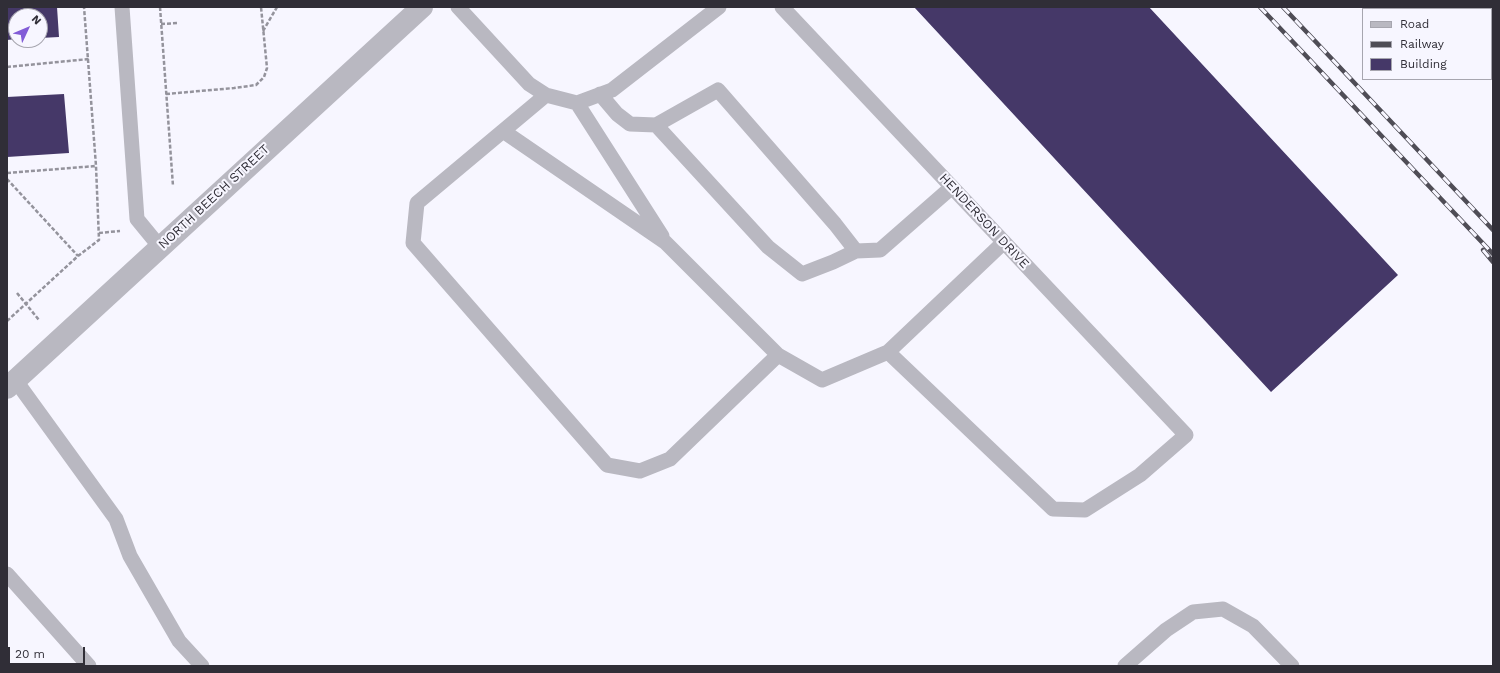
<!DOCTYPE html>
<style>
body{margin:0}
#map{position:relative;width:1500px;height:673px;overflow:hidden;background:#f7f6ff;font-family:"Work Sans",sans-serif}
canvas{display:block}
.frame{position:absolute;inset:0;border:8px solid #302e37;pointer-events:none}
.legend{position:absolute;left:1362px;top:8px;width:130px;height:72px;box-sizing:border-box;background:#f7f6ff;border:1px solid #a7a6af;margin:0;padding:5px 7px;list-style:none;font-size:12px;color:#302e37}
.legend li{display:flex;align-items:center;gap:8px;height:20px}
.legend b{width:20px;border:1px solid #a7a6af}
.north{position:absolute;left:8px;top:8px;width:40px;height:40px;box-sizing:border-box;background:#f7f6ff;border:1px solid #a7a6af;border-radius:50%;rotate:46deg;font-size:11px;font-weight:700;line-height:16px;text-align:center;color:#302e37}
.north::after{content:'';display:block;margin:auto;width:14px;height:18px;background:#825cd7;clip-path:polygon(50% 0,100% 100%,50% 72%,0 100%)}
.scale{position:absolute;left:8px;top:647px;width:77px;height:18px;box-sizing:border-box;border:2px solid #302e37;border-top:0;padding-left:5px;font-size:12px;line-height:14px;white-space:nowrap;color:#302e37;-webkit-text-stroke:3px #f7f6ff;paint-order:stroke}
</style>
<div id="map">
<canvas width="1500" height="673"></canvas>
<div class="frame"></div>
<ul class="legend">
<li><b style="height:5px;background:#b9b8c1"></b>Road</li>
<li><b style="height:5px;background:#4f4d56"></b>Railway</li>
<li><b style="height:11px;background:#453868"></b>Building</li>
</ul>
<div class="north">N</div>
<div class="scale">20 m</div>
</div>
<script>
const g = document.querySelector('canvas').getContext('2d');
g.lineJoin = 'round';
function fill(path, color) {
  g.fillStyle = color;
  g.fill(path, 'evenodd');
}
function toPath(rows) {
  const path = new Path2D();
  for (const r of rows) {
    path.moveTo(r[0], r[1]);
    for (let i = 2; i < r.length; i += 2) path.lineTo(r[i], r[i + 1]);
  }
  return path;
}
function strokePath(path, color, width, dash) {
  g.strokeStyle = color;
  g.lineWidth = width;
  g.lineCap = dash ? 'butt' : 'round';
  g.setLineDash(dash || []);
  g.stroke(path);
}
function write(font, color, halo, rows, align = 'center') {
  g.font = font + ' "Work Sans",sans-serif';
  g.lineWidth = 4;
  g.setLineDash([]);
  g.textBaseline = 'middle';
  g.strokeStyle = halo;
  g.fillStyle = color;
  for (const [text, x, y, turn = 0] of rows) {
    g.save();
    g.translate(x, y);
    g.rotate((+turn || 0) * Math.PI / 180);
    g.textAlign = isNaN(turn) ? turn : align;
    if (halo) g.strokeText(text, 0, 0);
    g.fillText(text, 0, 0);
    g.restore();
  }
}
fill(toPath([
 [7,7,57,7,59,37,40,38,40,16,16,16,16,39,7,40],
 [914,7,1149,7,1398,275,1271,392],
 [64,94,69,153,7,157,7,97]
]), '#453868');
strokePath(toPath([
 [160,7,173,186],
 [161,24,179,23],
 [263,31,277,7],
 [7,67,89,59],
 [166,94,234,88,256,85,264,77,267,68,261,7],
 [7,173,96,166],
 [7,179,78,256],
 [99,233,120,231],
 [17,293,39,320],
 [7,321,78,256,99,240,96,166,84,7]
]), '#94939c', 2.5, [4, 2]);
strokePath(toPath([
 [122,7,137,219,160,247],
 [458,7,529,84,546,95,577,103,612,90,719,7],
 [782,7,1186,435,1140,475,1085,510,1053,509,888,352],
 [600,94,617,114,630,124,656,125,768,247,802,274,833,262,856,251,880,250,952,187],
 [546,95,503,131,665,242,778,355,822,380,888,352,1004,242],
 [577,103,662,236],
 [656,125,718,90,835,224,856,251],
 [503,131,417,203,413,243,607,465,640,471,670,459,778,355],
 [16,381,116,519,130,556,179,641,202,666],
 [7,574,89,666],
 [1125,666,1166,630,1193,612,1223,609,1253,626,1292,666]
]), '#b9b8c1', 15);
strokePath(toPath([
 [7,388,422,7]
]), '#b9b8c1', 22);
const rail = toPath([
 [1260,7,1493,254],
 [1283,7,1493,230],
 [1483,250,1493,262]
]);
strokePath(rail, '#4f4d56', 4.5);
strokePath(rail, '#f7f6ff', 3, [9]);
write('13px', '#302e37', '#f7f6ff', [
 ["NORTH BEECH STREET",214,197,-43],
 ["HENDERSON DRIVE",984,221,47]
]);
</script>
